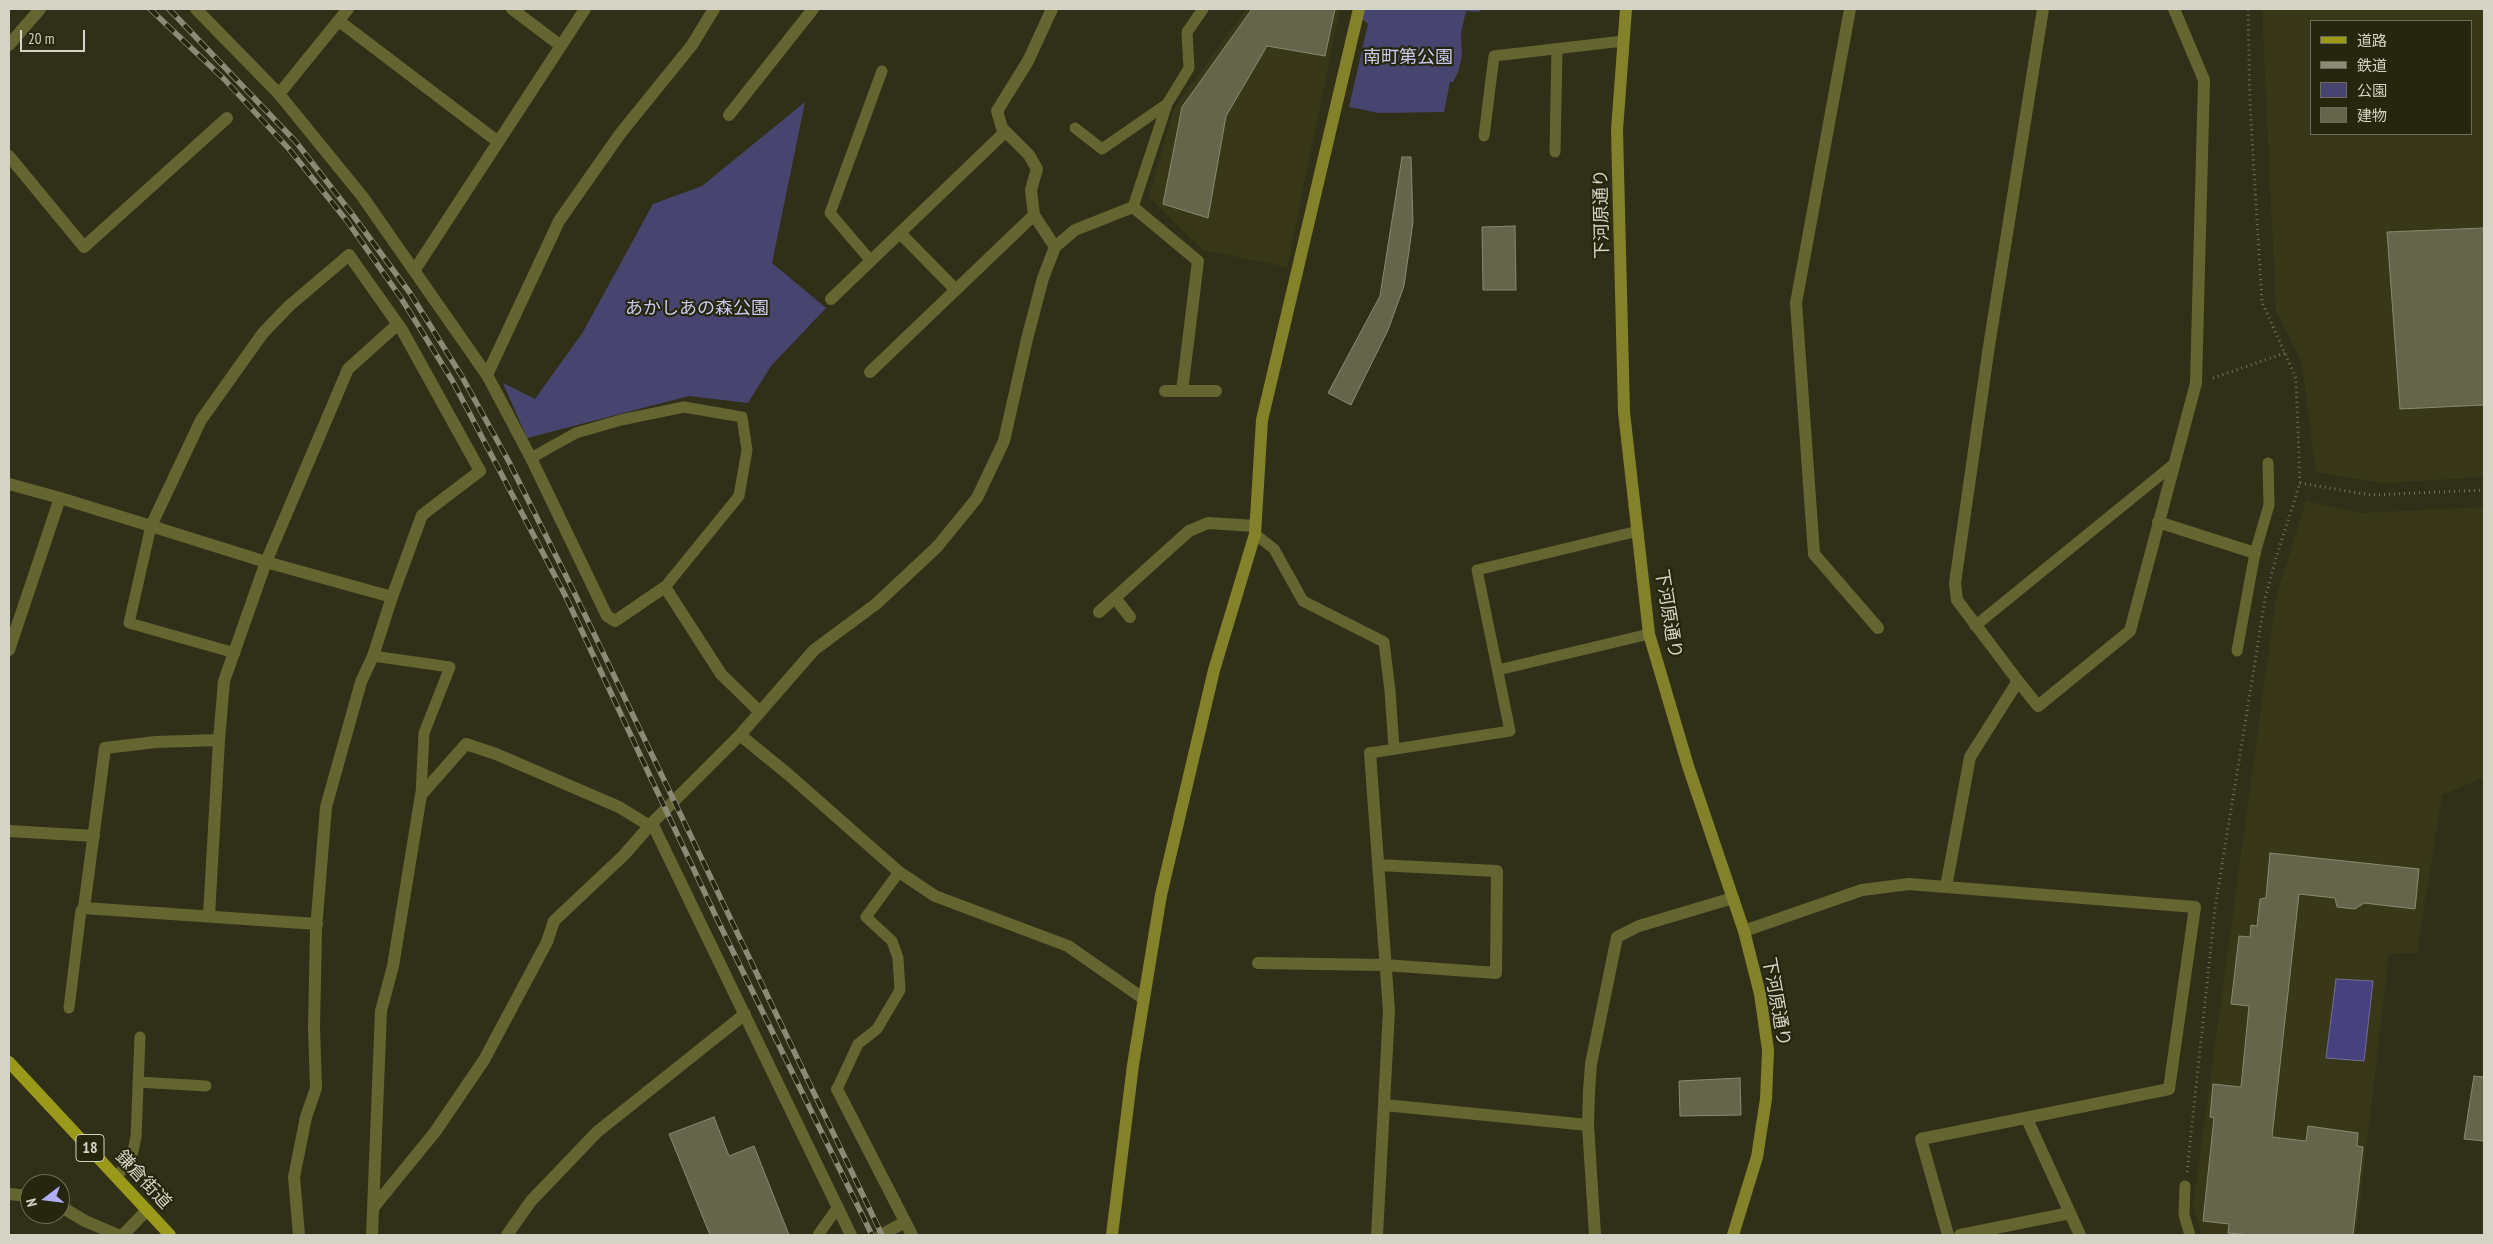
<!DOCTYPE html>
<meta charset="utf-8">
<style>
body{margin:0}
#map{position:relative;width:2493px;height:1244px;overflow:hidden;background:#303018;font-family:"PT Sans Narrow","Noto Sans JP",sans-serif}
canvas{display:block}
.frame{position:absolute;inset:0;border:10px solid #d3d4c5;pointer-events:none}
.legend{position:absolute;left:2310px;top:20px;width:162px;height:115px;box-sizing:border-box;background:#26260e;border:1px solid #6b6c57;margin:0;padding:6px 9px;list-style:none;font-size:15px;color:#d3d4c5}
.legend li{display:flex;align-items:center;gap:10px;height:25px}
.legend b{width:25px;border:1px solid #6b6c57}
.north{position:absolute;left:20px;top:1174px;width:50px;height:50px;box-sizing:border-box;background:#26260e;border:1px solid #6b6c57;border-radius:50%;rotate:255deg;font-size:14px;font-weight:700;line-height:20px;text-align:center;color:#d3d4c5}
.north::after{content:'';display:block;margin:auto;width:18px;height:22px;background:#b0aefa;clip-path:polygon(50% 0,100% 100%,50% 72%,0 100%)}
.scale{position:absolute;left:20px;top:30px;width:65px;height:22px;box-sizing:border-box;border:2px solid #d3d4c5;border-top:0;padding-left:6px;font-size:15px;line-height:18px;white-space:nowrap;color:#d3d4c5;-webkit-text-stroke:4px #26260e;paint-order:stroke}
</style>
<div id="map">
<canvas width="2493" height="1244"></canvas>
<div class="frame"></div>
<ul class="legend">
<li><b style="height:6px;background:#9b991a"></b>道路</li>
<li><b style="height:6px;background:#8a8a77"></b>鉄道</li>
<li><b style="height:14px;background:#47456f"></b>公園</li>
<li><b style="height:14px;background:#64654b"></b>建物</li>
</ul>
<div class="north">N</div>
<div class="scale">20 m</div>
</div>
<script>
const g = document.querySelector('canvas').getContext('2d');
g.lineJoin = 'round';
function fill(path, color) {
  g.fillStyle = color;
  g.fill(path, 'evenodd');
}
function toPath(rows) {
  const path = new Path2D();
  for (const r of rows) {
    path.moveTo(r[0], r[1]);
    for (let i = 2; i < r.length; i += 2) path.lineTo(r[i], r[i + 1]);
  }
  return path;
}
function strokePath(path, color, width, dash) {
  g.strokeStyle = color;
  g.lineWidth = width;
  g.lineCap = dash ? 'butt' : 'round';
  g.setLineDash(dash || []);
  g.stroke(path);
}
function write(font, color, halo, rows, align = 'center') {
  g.font = font + ' "PT Sans Narrow","Noto Sans JP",sans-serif';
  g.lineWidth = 4.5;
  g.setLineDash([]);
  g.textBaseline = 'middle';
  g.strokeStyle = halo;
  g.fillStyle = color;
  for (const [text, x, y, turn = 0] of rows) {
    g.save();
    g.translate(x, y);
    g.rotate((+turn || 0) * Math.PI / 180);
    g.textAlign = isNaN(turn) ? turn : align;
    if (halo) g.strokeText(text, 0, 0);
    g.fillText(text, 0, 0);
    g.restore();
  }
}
fill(toPath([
 [1246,9,1340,9,1287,267,1203,250,1149,197,1174,109],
 [2262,9,2484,9,2484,477,2384,483,2316,472,2302,362,2276,310],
 [2312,21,2472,21,2472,134,2312,134],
 [2306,501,2361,513,2484,507,2484,777,2442,795,2417,953,2389,954,2356,1235,2202,1235,2193,1206,2276,598]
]), '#383819');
fill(toPath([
 [1360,9,1481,9,1479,12,1466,11,1461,33,1462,56,1458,72,1453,82,1450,82,1444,112,1379,113,1349,107,1368,24,1360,17],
 [805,102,772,263,826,308,771,366,748,403,689,396,527,438,503,383,535,399,583,332,653,204,702,186]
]), '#47456f');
const water = toPath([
 [2336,979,2373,981,2364,1061,2326,1058,2336,979]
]);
fill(water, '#47427f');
strokePath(water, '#716e94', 1);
const building = toPath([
 [1252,9,1335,9,1325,56,1267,46,1226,116,1208,218,1163,204,1182,107,1252,9],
 [1402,157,1411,157,1413,222,1404,286,1388,330,1351,405,1328,393,1380,296,1402,157],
 [1515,226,1516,290,1483,290,1482,227,1515,226],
 [2484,228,2484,405,2400,409,2387,232,2484,228],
 [2270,853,2419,869,2415,909,2364,903,2355,909,2337,907,2335,898,2299,894,2272,1137,2306,1141,2308,1126,2358,1133,2357,1146,2363,1147,2353,1235,2252,1235,2228,1233,2229,1224,2203,1221,2214,1118,2210,1117,2213,1084,2241,1087,2249,1006,2231,1004,2239,936,2250,937,2251,925,2257,926,2260,899,2266,898,2270,853],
 [2474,1076,2484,1077,2484,1141,2464,1139,2474,1076],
 [1740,1078,1741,1115,1680,1116,1679,1081,1740,1078],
 [714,1117,729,1156,754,1146,789,1235,710,1235,669,1134,714,1117]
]);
fill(building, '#64654b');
strokePath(building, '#88896e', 1);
strokePath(toPath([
 [2213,378,2285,353],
 [2300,483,2371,495,2484,490],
 [2187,1172,2215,908,2255,662,2265,599,2276,558,2300,483,2296,378,2262,302,2250,105,2248,9]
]), '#72725e', 3, [1, 4]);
strokePath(toPath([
 [1075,128,1102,149,1167,104],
 [1484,136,1494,56,1623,41],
 [1555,152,1557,49],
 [1133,207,1167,104,1189,68,1187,32,1203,9],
 [871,261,830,213,882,71],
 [531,458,576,433,621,420,684,407,742,417,747,450,739,496,665,587],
 [151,526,129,623,235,653],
 [1255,534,1274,549,1303,601,1384,642,1390,691,1394,748],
 [1975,626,2174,464],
 [2237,651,2255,553,2269,505,2268,463],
 [373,656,450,667,424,733,421,795],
 [1498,670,1649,634],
 [1370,753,1510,731,1477,570,1638,531],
 [69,1008,81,910,84,908],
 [138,1082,206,1086],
 [837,1089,858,1044,877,1029,900,990,898,958,892,941,866,917,899,872],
 [117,1177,132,1156,136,1137,140,1037],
 [2185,1186,2184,1215,2190,1235],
 [818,1235,838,1207]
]), '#656531', 11);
strokePath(toPath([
 [196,9,279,94,362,196,487,375,531,458,607,616,615,621,665,587,721,674,760,712],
 [512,9,561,46],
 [1850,9,1796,303,1814,554,1878,628],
 [339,21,497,141],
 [9,45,40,9],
 [279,94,348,9],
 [729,115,813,9],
 [9,156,84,247,227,118],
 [900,233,956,290],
 [1055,247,1075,230,1133,207,1198,261,1182,391],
 [349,255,402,330,480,471,422,515,392,597,266,562,151,526,201,420,263,333,289,306,349,255],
 [414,271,585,9],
 [831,299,1005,132],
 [870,372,1034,215],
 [487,375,559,221,620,134,692,45,714,9],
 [1165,391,1216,391],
 [9,484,60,498],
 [2158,522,2255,553],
 [1115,598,1130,617],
 [1099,612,1189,531,1208,523,1255,526],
 [9,650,60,498,151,526],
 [2018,681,2038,706,2130,631,2196,383,2204,80,2174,9],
 [740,735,789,775,899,872,935,896,1068,946,1144,999],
 [219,740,156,742,105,748,84,908,317,924],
 [1370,753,1389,1011,1377,1235],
 [652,823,851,1235],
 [9,831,94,836],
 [1946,887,1970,757,2018,681,1957,600,1955,583,1989,346,2043,9],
 [209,916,219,740,224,681,266,562,348,369,398,324],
 [1744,931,1862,890,1909,884,2195,907,2169,1089,1921,1139,1948,1235],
 [1258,963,1385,965,1496,973,1497,871,1378,865],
 [837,1089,912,1235],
 [1384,1105,1588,1125],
 [9,1194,30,1196],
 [60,1206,85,1221,118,1235],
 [373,1208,435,1132,484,1060,547,942,554,921,624,855,652,823,740,735,814,650,876,604,937,547,977,498,1004,441,1027,339,1043,278,1055,247,1034,215,1031,190,1037,169,1029,155,1002,128,997,111,1028,61,1052,9],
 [2070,1213,2080,1235],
 [123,1235,147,1210],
 [299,1235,294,1177,306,1117,316,1088,314,1028,316,929,326,807,361,682,373,656,392,597],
 [372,1235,381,1011,393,966,421,795,466,744,496,754,619,807,650,826],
 [507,1235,531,1201,597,1132,745,1014],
 [881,1235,905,1222],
 [1595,1235,1588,1125,1589,1091,1591,1064,1617,937,1639,926,1733,898],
 [1960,1235,2070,1213,2027,1119]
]), '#656531', 12);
strokePath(toPath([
 [1626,9,1617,130,1624,412,1649,634,1688,766,1744,931,1760,994,1768,1050,1766,1099,1757,1157,1733,1235],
 [1112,1235,1133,1065,1161,895,1214,670,1255,534,1262,420,1359,9]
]), '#83822a', 12);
strokePath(toPath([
 [9,1062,170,1235]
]), '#9b991a', 12);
const rail = toPath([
 [150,9,224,79,289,149,347,221,401,298,452,380,565,595,718,921,872,1235],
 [169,9,296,142,352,214,410,293,461,375,508,460,573,590,882,1235]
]);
strokePath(rail, '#8a8a77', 5.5);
strokePath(rail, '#26260e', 4, [11]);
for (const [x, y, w] of [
 [90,1148,28]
]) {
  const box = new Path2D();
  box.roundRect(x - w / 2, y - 13.5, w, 27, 4);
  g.fillStyle = '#26260e';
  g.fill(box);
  strokePath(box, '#d3d4c5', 1);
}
write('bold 16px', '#d3d4c5', null, [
 ["18",90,1148]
]);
write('18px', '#c9caef', '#26260e', [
 ["南町第公園",1408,58],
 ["あかしあの森公園",697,309]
]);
write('18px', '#d3d4c5', '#26260e', [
 ["下河原通り",1602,214,-91],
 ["下河原通り",1668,614,81],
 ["下河原通り",1776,1002,80],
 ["鎌倉街道",143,1180,47]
]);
</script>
